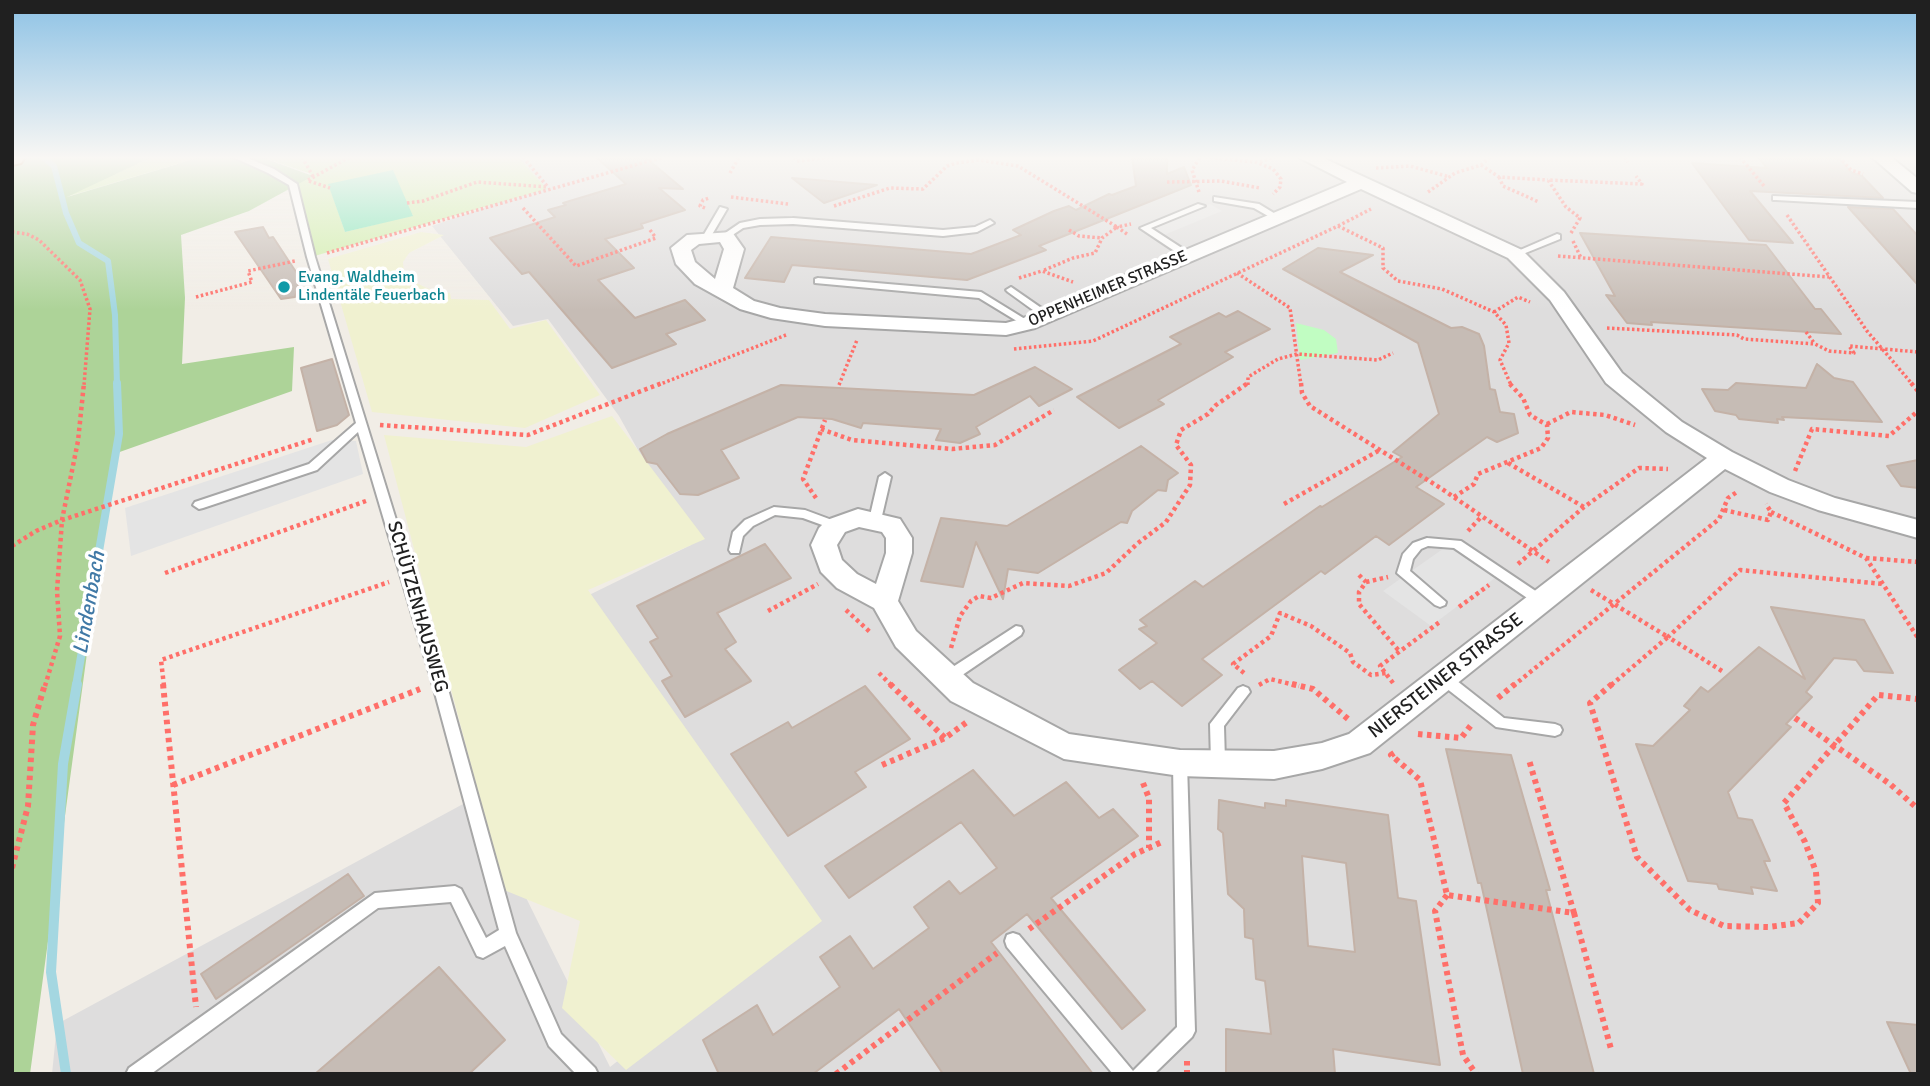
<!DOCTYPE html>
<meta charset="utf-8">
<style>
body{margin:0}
#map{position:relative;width:1930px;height:1086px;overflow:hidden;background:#f1ede6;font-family:Signika,sans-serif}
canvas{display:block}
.frame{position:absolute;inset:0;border:14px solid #202020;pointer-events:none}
</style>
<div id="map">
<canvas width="1930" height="1086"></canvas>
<div class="frame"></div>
</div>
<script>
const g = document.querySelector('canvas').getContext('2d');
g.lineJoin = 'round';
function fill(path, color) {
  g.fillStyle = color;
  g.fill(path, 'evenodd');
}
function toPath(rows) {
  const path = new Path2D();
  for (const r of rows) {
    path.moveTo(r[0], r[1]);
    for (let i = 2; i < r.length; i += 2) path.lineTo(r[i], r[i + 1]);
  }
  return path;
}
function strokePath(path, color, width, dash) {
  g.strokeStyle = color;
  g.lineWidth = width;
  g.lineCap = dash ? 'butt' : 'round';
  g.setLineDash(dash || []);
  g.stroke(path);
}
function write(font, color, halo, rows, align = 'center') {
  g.font = font + ' Signika,sans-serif';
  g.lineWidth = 7;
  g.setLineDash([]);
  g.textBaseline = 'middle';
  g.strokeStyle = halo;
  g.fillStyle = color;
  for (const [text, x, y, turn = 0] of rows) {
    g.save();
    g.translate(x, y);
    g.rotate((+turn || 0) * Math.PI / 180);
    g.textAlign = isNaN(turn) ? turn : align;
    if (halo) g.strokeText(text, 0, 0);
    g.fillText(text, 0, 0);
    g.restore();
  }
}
fill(toPath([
 [518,157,1918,157,1918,1074,52,1074,57,1024,476,797,610,1067,787,927,581,599,691,545,619,416,548,319,513,326,432,226,509,199,546,189]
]), '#dedddd');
fill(toPath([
 [421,232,444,235,409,253,403,262,404,272,412,281,429,289,450,293,451,299,489,300,510,329,546,320,600,395,525,428,372,412,328,259],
 [612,416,705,539,588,590,822,921,626,1070,562,1008,580,921,504,890,384,435,526,447]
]), '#f0f1d0');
fill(toPath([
 [152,157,201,157,59,199],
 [262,157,518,157,547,189,311,257,293,187,311,174],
 [329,185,413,215,345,232]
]), '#cfeea9');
fill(toPath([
 [12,157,152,157,67,197,201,157,261,157,313,176,249,211,181,235,185,298,182,364,294,347,292,391,114,454,30,1074,12,1074]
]), '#add398');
fill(toPath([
 [1296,323,1324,330,1336,339,1338,353,1300,360]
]), '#c1fdc2');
fill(toPath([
 [393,170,413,216,345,232,328,184]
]), '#7fe5b7');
fill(toPath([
 [1210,204,1222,211,1164,235,1152,228],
 [332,440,356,441,363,474,131,556,125,508],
 [1447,546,1495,578,1431,626,1383,591]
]), '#e4e4e4');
strokePath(toPath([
 [43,157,54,166,66,213,79,243,108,261,115,315,117,385]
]), '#a4d7e1', 6);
strokePath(toPath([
 [76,686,119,434,117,383]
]), '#a4d7e1', 8);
strokePath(toPath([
 [66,1074,51,972,63,764,77,684]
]), '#a4d7e1', 10);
const building = toPath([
 [596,157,645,157,683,189,659,188,685,210,641,224,643,228,605,239,634,268,598,280,635,318,685,300,705,320,666,334,676,344,612,368,529,272,522,274,490,238,555,217,548,210,566,205,563,203,626,184,596,157],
 [1132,157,1167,157,1167,174,1184,167,1191,185,1039,246,1046,250,967,280,792,265,784,282,745,278,771,237,971,254,1021,235,1013,230,1054,211,1069,206,1076,210,1109,194,1112,195,1136,186,1132,157],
 [1758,157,1832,157,1840,160,1852,173,1862,176,1883,198,1750,191,1793,243,1749,240,1692,163,1767,168,1758,157],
 [792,178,877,185,824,203,792,178],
 [1848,207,1893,209,1918,236,1918,285,1848,207],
 [263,227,269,238,273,237,300,278,295,297,281,299,235,232,263,227],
 [1580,233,1766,245,1815,309,1821,309,1841,334,1651,322,1652,325,1627,323,1606,295,1615,296,1580,233],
 [1318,248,1373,255,1340,272,1451,328,1462,327,1479,334,1484,346,1490,389,1495,390,1500,412,1514,414,1518,433,1497,442,1487,437,1416,487,1444,504,1389,545,1376,536,1325,574,1321,571,1202,659,1222,675,1182,706,1152,681,1140,689,1119,670,1157,643,1139,629,1147,626,1140,620,1195,581,1203,587,1320,506,1322,507,1402,457,1393,452,1439,414,1418,343,1283,269,1318,248],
 [1238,311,1270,329,1225,352,1233,357,1158,400,1164,404,1119,428,1077,397,1181,344,1170,337,1219,313,1226,317,1238,311],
 [332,359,349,415,337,425,317,431,301,368,332,359],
 [1817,364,1834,378,1853,382,1882,422,1782,417,1784,420,1777,419,1778,423,1739,419,1736,415,1715,411,1702,389,1728,390,1736,383,1806,388,1817,364],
 [1035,367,1072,389,1039,406,1030,396,976,427,980,434,960,443,936,440,941,429,863,423,861,428,832,419,798,417,721,450,739,478,698,495,680,494,657,464,647,462,640,449,667,434,781,385,974,395,1035,367],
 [1141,446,1178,473,1168,480,1166,491,1158,490,1132,511,1127,523,1121,522,1038,573,1008,569,1003,599,976,542,963,587,921,581,941,518,1007,526,1141,446],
 [1918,460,1918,488,1901,486,1887,466,1918,460],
 [765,544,791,578,717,613,736,642,725,649,751,681,685,717,662,681,672,676,650,642,658,638,637,606,765,544],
 [1771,607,1864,620,1893,673,1864,671,1856,660,1834,658,1806,692,1812,697,1786,724,1791,727,1728,792,1738,818,1752,820,1770,861,1764,861,1777,891,1751,887,1753,894,1719,889,1717,884,1688,881,1636,744,1653,746,1690,710,1684,706,1701,687,1708,692,1759,647,1805,679,1771,607],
 [865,686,910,739,855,772,866,787,788,836,731,754,788,722,792,728,865,686],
 [1446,749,1511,755,1550,890,1546,890,1594,1074,1523,1074,1481,883,1478,883,1446,749],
 [973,770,1014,816,1066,782,1099,818,1113,809,1138,836,1051,898,1145,1010,1122,1029,1027,914,991,942,1093,1074,943,1074,899,1009,813,1074,719,1074,703,1040,757,1005,773,1035,840,987,820,957,850,936,873,969,929,928,914,907,949,881,960,894,997,868,961,822,849,898,825,866,973,770],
 [1219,800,1265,808,1265,803,1286,806,1286,800,1388,815,1398,898,1416,901,1440,1065,1333,1049,1335,1074,1226,1074,1226,1029,1271,1034,1265,981,1256,979,1253,939,1245,937,1244,909,1228,894,1223,833,1218,829,1219,800],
 [1302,856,1346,863,1355,952,1308,946,1302,856],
 [348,874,364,896,216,999,201,974,348,874],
 [439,967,505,1040,469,1074,315,1074,439,967],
 [1887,1022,1918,1025,1918,1074,1911,1074,1887,1022]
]);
fill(building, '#c6bcb5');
strokePath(building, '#c4b2a7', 2);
const service = toPath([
 [233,157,245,157,274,169,297,184,315,257,446,682,516,933,561,1034,595,1068,598,1074,576,1074,549,1046,505,946,483,958,477,956,451,902,378,908,151,1074,126,1074,129,1068,375,893,455,886,461,889,486,938,499,930,432,682,358,432,317,470,203,508,199,509,193,505,195,502,309,464,356,423,307,257,289,185,268,173,233,157],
 [1773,196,1918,202,1918,208,1776,200,1773,200,1773,196],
 [1214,197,1259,204,1282,218,1275,220,1254,208,1214,201,1214,197],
 [1198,204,1205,206,1151,228,1191,254,1191,258,1185,258,1140,228,1198,204],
 [720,207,727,209,710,238,704,238,703,236,720,207],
 [793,218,943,230,975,227,990,220,994,223,977,232,943,236,793,224,760,225,743,228,728,238,721,236,740,223,760,219,793,218],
 [1557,234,1560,235,1560,239,1518,256,1511,254,1557,234],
 [818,278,981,292,1033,324,1028,327,1025,326,979,298,815,283,815,279,818,278],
 [1011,287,1050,314,1050,318,1044,318,1008,292,1006,290,1011,287],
 [885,473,891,477,881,520,875,524,869,520,879,477,885,473],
 [774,507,805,510,840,523,842,526,836,530,803,518,775,515,753,526,743,536,739,553,731,553,729,550,733,532,745,520,774,507],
 [1427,538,1461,541,1546,598,1547,601,1546,604,1536,604,1454,548,1428,546,1421,549,1413,559,1410,571,1446,602,1445,605,1440,607,1435,605,1397,573,1403,554,1413,543,1427,538],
 [1016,626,1021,627,1023,631,1021,635,952,682,947,683,942,682,940,678,942,674,1016,626],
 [1442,672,1447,673,1504,718,1555,724,1560,726,1562,730,1560,734,1555,736,1496,727,1437,681,1435,677,1437,673,1442,672],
 [1243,686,1248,688,1250,692,1224,726,1225,762,1223,766,1218,768,1213,766,1211,762,1210,724,1238,688,1243,686],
 [1180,757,1185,759,1187,763,1195,1031,1192,1037,1154,1074,1113,1074,1007,947,1005,941,1007,935,1013,933,1019,935,1133,1071,1177,1027,1173,763,1175,759,1180,757]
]);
const minor = toPath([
 [1298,157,1321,157,1522,250,1564,292,1622,373,1682,422,1732,452,1788,480,1835,498,1918,520,1918,538,1818,510,1770,492,1725,469,1370,753,1322,769,1274,779,1180,776,1064,759,951,701,896,647,874,608,837,588,821,572,811,545,819,528,827,520,858,509,900,519,912,538,912,553,898,601,916,631,973,683,1069,734,1180,750,1274,751,1322,743,1349,734,1707,458,1666,432,1606,383,1550,300,1508,258,1361,189,1035,328,1006,335,825,326,771,318,740,309,695,284,676,264,671,248,687,235,732,232,744,249,733,288,754,301,780,308,825,314,1006,323,1021,319,1347,182,1298,157],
 [720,242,724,249,715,279,695,262,691,250,699,244,720,242],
 [859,527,882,532,886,538,886,553,876,584,857,574,842,560,837,545,845,532,859,527],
 [1872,157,1891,157,1918,179,1918,193,1912,192,1872,157]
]);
const primary = toPath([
 [12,157,25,157,21,163,12,165,12,157]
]);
strokePath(service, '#a7a7a7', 4);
strokePath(minor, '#a7a7a7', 4);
strokePath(primary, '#9c5e00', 4);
strokePath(toPath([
 [302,157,314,178],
 [523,157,547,186],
 [794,157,797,161,834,157],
 [1205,157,1256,162,1273,169,1281,179,1280,187,1273,194],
 [1625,157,1628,162],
 [1740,157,1764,186],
 [1839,157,1851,170,1863,174],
 [1260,162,1275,157],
 [1481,165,1499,177,1548,180],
 [1376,168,1410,166,1450,177],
 [730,173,739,157],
 [1499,177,1503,186,1539,202],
 [308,180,350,157],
 [309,181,330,188],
 [1167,182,1221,181,1260,188],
 [1199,192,1192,170,1200,157],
 [1428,192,1455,173,1481,165,1490,157],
 [731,197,788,204],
 [407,203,423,201,477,182,548,187],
 [834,206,890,188,923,189,947,166,956,163,979,160,1018,166,1117,227,1102,238,1095,253,1073,258,1042,271],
 [523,208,576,266,656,238],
 [705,208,700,206,703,200,709,198],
 [1787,215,1867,331,1913,385],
 [1338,226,1371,209],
 [650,230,656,238],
 [1069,230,1079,236,1102,238],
 [12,232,27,234,39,240,80,280,90,309,84,385],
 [1571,233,1580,218,1566,207,1548,180,1642,184,1636,176],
 [1127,234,1117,227,1131,224],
 [1573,241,1581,258],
 [327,253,663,157],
 [1558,256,1829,277],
 [1237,273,1290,308,1301,385],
 [1019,278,1042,271,1073,282],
 [196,297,252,282,248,271,295,261],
 [1494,312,1518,297,1530,302],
 [1607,328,1737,335,1744,339,1815,344,1829,351,1854,353,1849,346,1918,352],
 [1806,332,1815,344],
 [1014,349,1093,341,1338,226,1383,248,1383,268,1398,281,1442,289,1494,312,1506,325,1509,343,1500,360,1511,385],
 [658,385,786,335],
 [839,385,857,340],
 [1248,385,1248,377,1278,359,1297,354,1378,360,1393,353]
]), '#ff6f69', 3.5, [2.5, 2.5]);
strokePath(toPath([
 [1301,383,1302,393,1310,406,1442,489,1549,562],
 [1911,383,1918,391],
 [1547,424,1571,412,1605,415,1635,425],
 [380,425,528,435,662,383],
 [821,429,852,440,952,449,995,445,1054,410],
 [1508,463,1584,507],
 [1795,471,1812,429,1889,436,1918,411],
 [1454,497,1474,484,1478,474,1541,448,1548,438,1547,425,1530,415,1523,398,1509,383],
 [816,498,803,479,825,420],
 [1284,504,1378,451],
 [1724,510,1768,520,1771,512,1766,504],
 [1771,512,1866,558,1918,638],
 [1468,531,1482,516],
 [12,546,36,531,62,520,314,439],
 [1866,558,1918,562],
 [1518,564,1584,507,1639,468,1668,469],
 [165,573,366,501],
 [1359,575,1366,582,1359,592,1359,604,1399,651],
 [1366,582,1388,577],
 [1591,590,1668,637,1610,686],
 [1459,607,1489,585],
 [846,610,870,632],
 [768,611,818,584],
 [951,648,960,616,971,601,979,596,991,598,1023,583,1069,586,1106,573,1138,543,1166,522,1190,485,1191,465,1176,445,1181,430,1208,414,1216,405,1248,383],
 [1722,671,1668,637,1740,570,1883,584],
 [879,673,892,686],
 [1244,673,1233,664,1271,636,1280,613,1311,626,1350,653,1353,662,1371,675,1386,673],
 [1393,683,1380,666,1441,621],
 [1259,685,1270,679,1299,686],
 [45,686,60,636,57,591,62,520,78,441,84,383],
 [164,686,161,660,389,582],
 [1513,686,1719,519,1728,498,1737,492]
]), '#ff6f69', 4.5, [3.5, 3.5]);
strokePath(toPath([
 [163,684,196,1007],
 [890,684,945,738],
 [1292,684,1313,689,1348,719],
 [1612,684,1590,703,1637,857,1690,910,1724,926,1768,927,1799,923,1818,903,1816,872,1805,842,1784,803,1878,695,1918,699],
 [1498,698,1515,684],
 [1795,718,1890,784,1918,809],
 [1418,734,1461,738,1472,724],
 [1394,753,1391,755,1420,780,1447,895,1574,913,1529,760],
 [882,765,945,738,967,722],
 [1143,783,1149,798,1149,848],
 [173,785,420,689],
 [12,868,28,806,33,725,45,684],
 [1447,895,1435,911,1463,1055,1476,1074],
 [1574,913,1611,1049],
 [1029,929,1135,854,1162,842],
 [1187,1061,1187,1074],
 [836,1074,997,953]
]), '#ff6f69', 6, [4.5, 4.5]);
fill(service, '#fff');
fill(minor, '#fff');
fill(primary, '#ffce9d');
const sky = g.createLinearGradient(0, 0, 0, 310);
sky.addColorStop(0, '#8dc2e5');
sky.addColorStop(0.51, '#f9f7f4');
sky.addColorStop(1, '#f9f7f400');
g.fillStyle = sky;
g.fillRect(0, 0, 1930, 310);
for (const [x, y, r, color] of [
 [284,287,7,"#0f9aa8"]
]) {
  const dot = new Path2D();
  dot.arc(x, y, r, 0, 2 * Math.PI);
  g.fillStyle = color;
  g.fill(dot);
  strokePath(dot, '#fff', 2.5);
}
write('16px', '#0d838f', '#fff', [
 ["Evang. Waldheim",298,278],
 ["Lindentäle Feuerbach",298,296]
], 'left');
write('16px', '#202020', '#fff', [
 ["OPPENHEIMER STRASSE",1108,289,-23]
]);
write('19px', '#202020', '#fff', [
 ["SCHÜTZENHAUSWEG",417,607,74],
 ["NIERSTEINER STRASSE",1446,676,-38]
]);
write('italic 21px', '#4079a6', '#fff', [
 ["Lindenbach",90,603,-80]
]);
</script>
